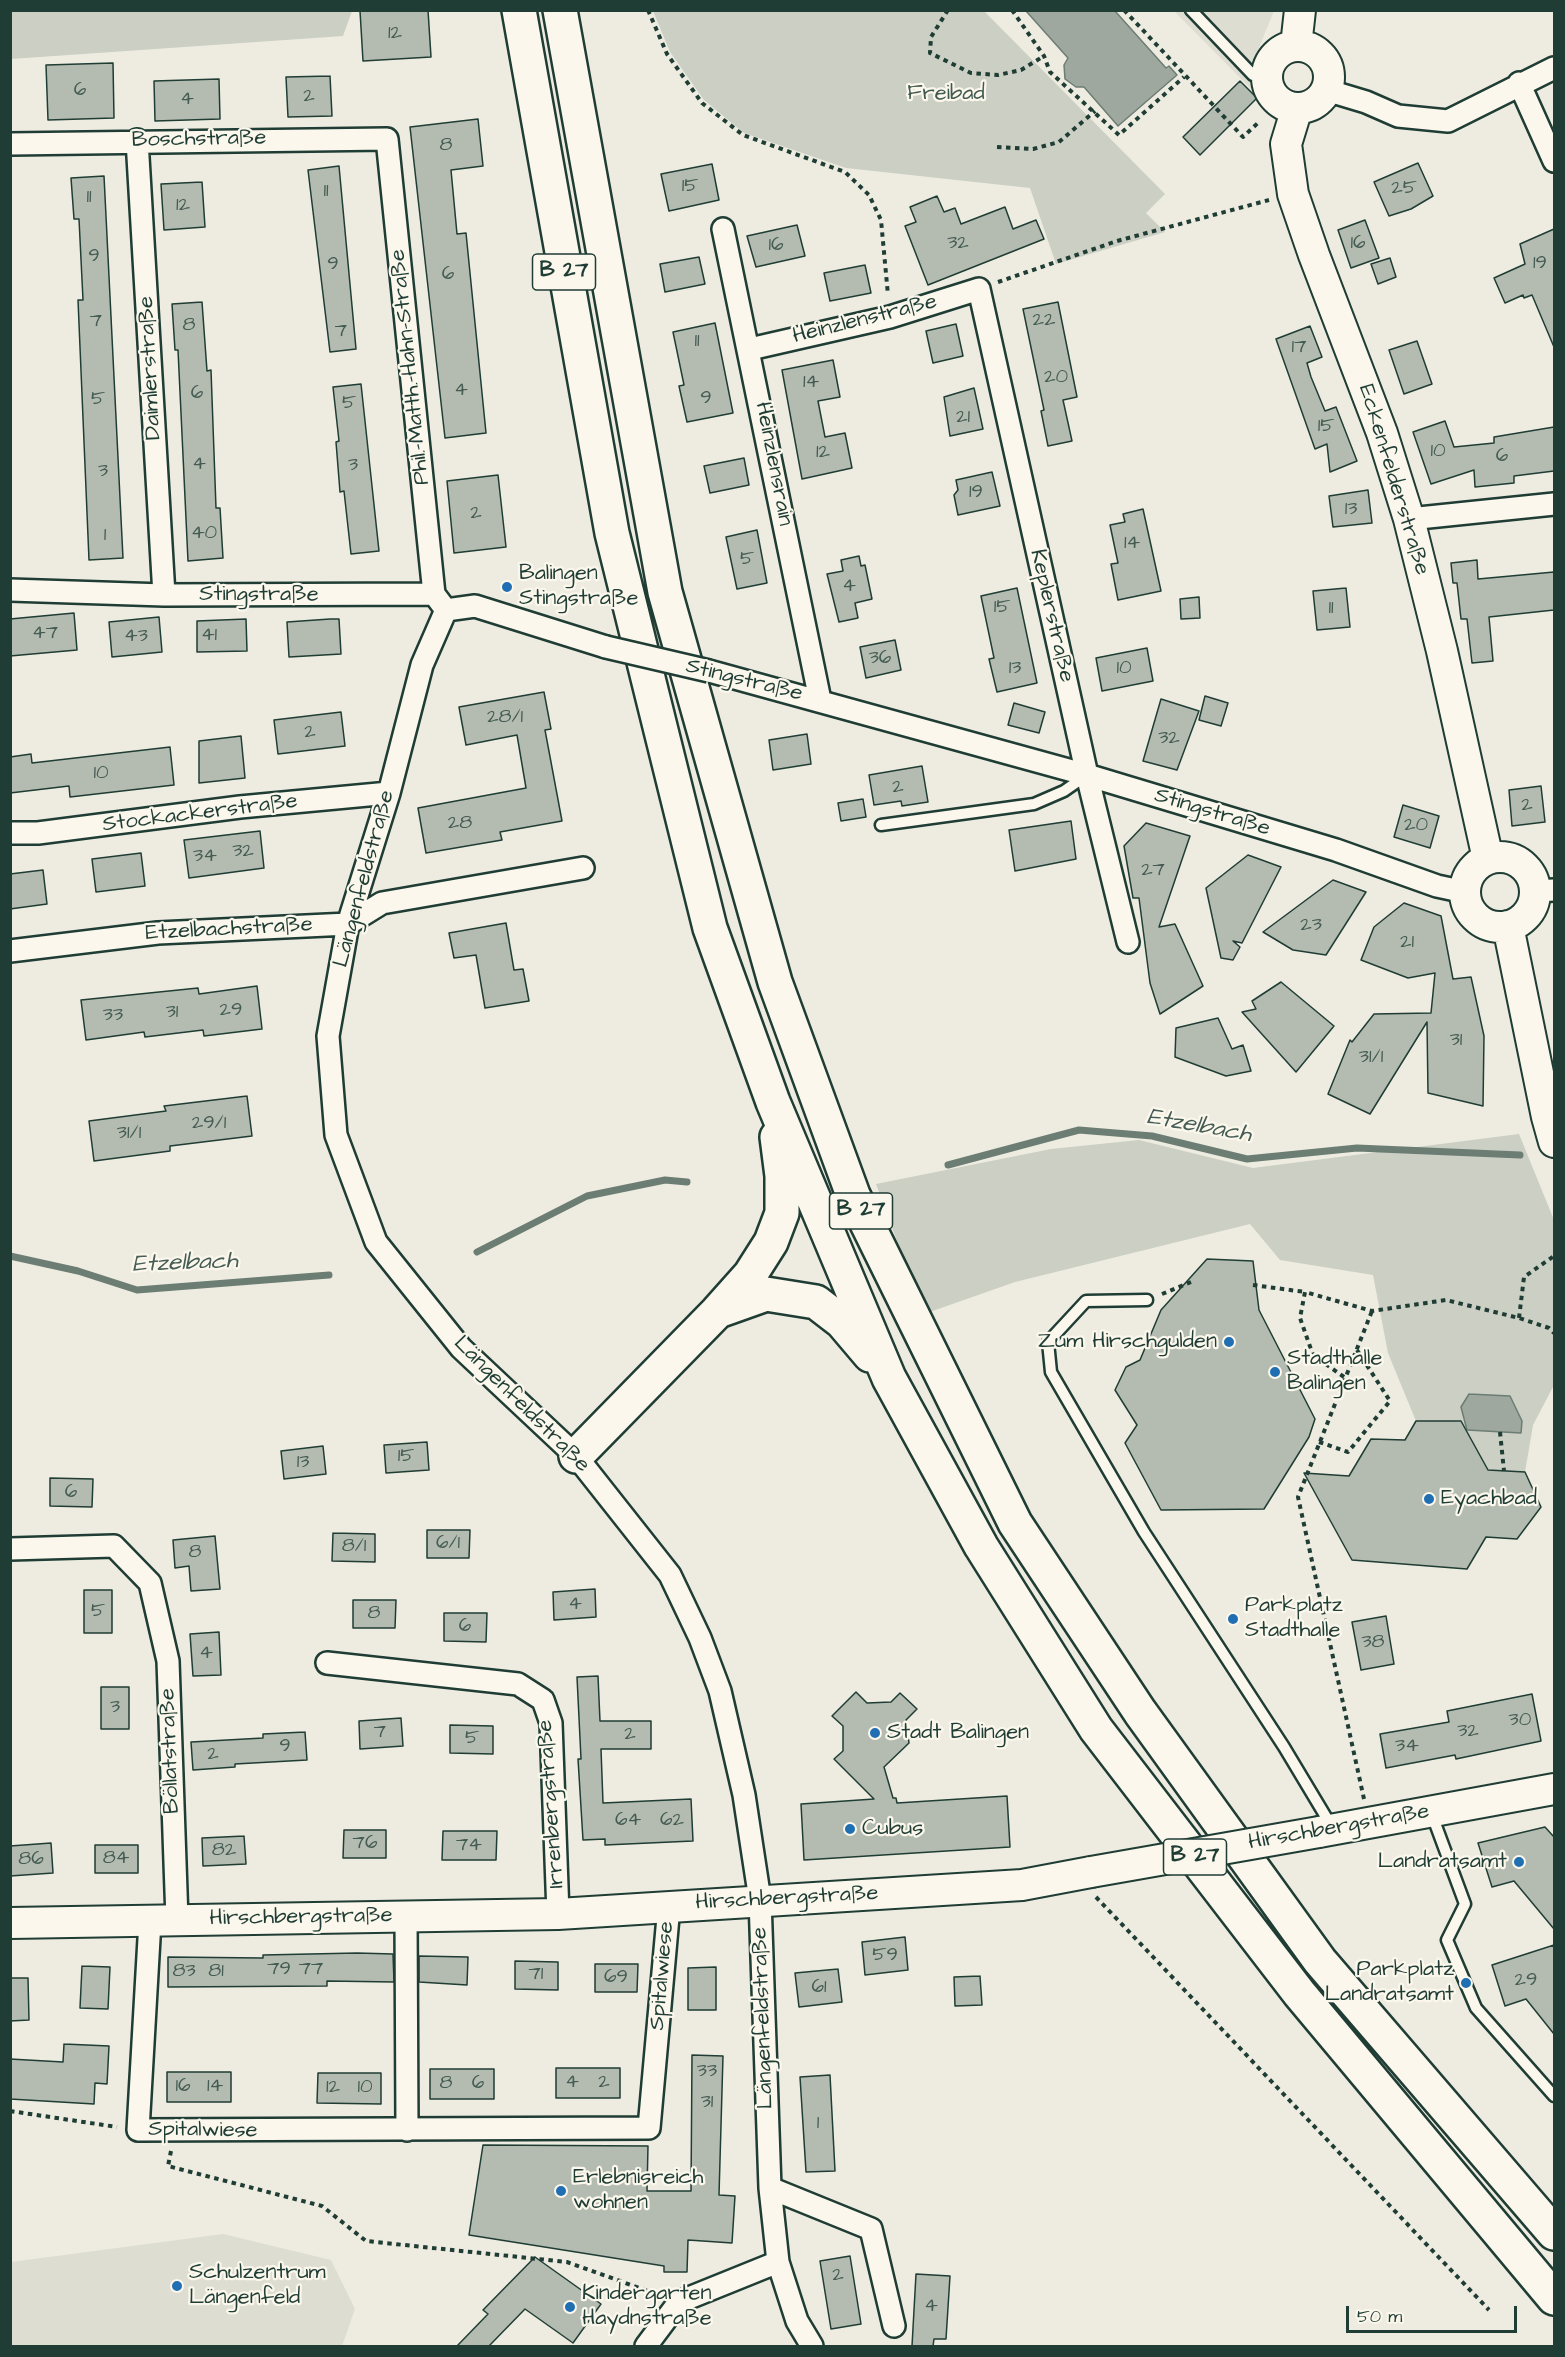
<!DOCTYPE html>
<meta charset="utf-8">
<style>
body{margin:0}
#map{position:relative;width:1565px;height:2357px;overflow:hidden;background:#eeece1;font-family:"Architects Daughter",sans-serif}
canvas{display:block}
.frame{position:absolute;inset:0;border:12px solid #1f3d34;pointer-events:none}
.scale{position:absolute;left:1346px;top:2306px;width:171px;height:27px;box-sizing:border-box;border:3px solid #1f3d34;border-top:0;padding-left:8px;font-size:18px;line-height:21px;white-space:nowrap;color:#1f3d34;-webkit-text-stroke:4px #fbf7ec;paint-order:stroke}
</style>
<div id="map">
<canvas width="1565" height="2357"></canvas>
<div class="frame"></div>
<div class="scale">50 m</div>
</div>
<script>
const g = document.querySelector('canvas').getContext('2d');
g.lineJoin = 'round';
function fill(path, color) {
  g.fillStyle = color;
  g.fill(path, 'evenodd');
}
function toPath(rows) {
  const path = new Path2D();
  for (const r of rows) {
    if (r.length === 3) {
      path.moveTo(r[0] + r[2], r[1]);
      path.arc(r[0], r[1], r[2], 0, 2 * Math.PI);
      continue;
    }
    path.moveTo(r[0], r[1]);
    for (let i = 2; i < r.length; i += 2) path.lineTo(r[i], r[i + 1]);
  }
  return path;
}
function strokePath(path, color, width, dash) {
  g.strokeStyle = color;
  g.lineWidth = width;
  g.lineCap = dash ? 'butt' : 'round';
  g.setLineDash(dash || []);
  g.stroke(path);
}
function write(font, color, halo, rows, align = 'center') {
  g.font = font + ' "Architects Daughter",sans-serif';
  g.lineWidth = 4.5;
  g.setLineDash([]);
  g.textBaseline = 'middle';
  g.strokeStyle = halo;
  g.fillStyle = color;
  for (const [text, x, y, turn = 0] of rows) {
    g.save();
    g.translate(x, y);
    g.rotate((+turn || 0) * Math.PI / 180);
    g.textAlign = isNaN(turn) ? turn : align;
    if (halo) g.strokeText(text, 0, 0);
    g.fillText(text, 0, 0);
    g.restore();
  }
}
fill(toPath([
 [1174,11,1274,11,1258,50,1253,75,1261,99],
 [223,2234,331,2260,355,2309,342,2346,11,2346,11,2262]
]), '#ddddd2');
fill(toPath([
 [11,10,352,10,352,11,343,36,11,59],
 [653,11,984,11,1165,194,1146,213,1165,232,1056,264,1030,188,846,168,744,133,704,100,670,52],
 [1519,1134,1554,1220,1554,1385,1533,1425,1525,1472,1488,1470,1461,1421,1416,1421,1388,1353,1373,1275,1280,1260,1250,1224,1015,1282,924,1314,876,1184,1051,1149,1139,1140,1253,1168]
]), '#cbcfc4');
const water = toPath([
 [1026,11,1115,11,1166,68,1169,66,1177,75,1118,126,1084,87,1076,87,1065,79,1064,65,1068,58,1026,11],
 [1469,1394,1510,1396,1522,1421,1521,1433,1467,1430,1461,1407,1469,1394]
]);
fill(water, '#9fa89f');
strokePath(water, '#6c7d74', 1.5);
strokePath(toPath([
 [948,1165,1079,1130,1152,1136,1247,1159,1357,1148,1520,1155],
 [477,1252,587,1196,665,1180,687,1182],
 [10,1256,78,1271,137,1290,329,1275]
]), '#6c7d74', 7);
const building = toPath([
 [372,10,428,10,431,57,363,61,360,11,372,10],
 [113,63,114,118,48,120,46,65,113,63],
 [330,76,332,116,288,117,286,77,330,76],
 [219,79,220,119,155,121,154,81,219,79],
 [1240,81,1257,98,1200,155,1183,137,1240,81],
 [478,119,483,166,451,170,457,234,466,233,486,433,445,438,410,127,478,119],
 [1418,163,1433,196,1411,209,1389,216,1374,182,1418,163],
 [712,164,719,200,669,211,661,174,712,164],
 [339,166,356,349,330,352,308,170,339,166],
 [104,176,123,558,89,560,78,300,83,300,79,219,74,219,71,178,104,176],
 [202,182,205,227,164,230,161,184,202,182],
 [937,196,944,212,955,208,961,224,1005,207,1013,229,1036,220,1044,239,928,285,905,226,916,222,910,207,937,196],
 [1365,220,1379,258,1351,268,1338,230,1365,220],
 [797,225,805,256,756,267,747,236,797,225],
 [1554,229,1554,347,1532,295,1524,298,1523,295,1505,303,1494,278,1525,264,1520,244,1554,229],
 [699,257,705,284,665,292,660,264,699,257],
 [1390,258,1396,277,1378,284,1371,264,1390,258],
 [865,265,871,293,830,301,824,273,865,265],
 [202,302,207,371,211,370,216,508,220,508,223,558,188,561,178,350,175,350,172,304,202,302],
 [1058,302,1077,397,1063,400,1072,441,1048,446,1041,411,1044,410,1023,309,1058,302],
 [715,323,733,413,687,422,679,386,684,385,673,332,715,323],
 [956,324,963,356,933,363,926,331,956,324],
 [1310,326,1322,357,1307,363,1311,377,1325,411,1336,407,1357,461,1330,472,1327,444,1315,449,1276,339,1310,326],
 [1417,341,1432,384,1404,394,1389,350,1417,341],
 [833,360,840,397,818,401,825,437,845,433,852,468,802,479,782,370,833,360],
 [361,384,379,551,351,554,344,491,340,492,336,442,339,441,333,387,361,384],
 [974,388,983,429,950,436,944,397,974,388],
 [1445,421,1454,447,1494,443,1494,437,1554,427,1554,471,1514,476,1514,483,1475,487,1474,470,1431,484,1413,432,1445,421],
 [744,458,749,485,710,493,704,466,744,458],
 [992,472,1000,506,958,515,954,495,958,490,956,480,992,472],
 [498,475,506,547,454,553,447,481,498,475],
 [1368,490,1372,523,1333,527,1329,496,1368,490],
 [1143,509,1161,591,1118,600,1111,564,1118,563,1110,525,1125,522,1123,514,1143,509],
 [757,530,767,583,737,589,726,537,757,530],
 [859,556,861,566,865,565,872,599,855,603,858,618,839,622,827,574,843,571,841,560,859,556],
 [1477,560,1478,579,1554,572,1554,610,1489,617,1493,661,1472,663,1467,619,1461,619,1457,583,1453,583,1451,563,1477,560],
 [1017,588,1037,683,997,692,989,659,994,658,981,596,1017,588],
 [1346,588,1350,627,1317,630,1313,591,1346,588],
 [1199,597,1200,618,1181,619,1180,599,1199,597],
 [74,613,77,650,10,656,10,619,74,613],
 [159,617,162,652,112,657,109,622,159,617],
 [246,619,247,651,197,652,197,621,246,619],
 [330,619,339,619,341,654,289,657,287,622,330,619],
 [895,640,901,670,866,678,860,647,895,640],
 [1147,648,1153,681,1102,691,1096,658,1147,648],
 [544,692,551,729,545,730,562,821,500,832,502,840,426,853,418,808,526,788,517,735,466,745,459,707,544,692],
 [1205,696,1228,703,1221,726,1199,720,1205,696],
 [1161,699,1199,711,1177,770,1143,761,1161,699],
 [1014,703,1045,712,1039,733,1008,725,1014,703],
 [341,712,345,746,278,754,274,720,341,712],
 [807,734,811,764,773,770,769,740,807,734],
 [241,736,245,778,199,783,199,741,241,736],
 [170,747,174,785,70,797,69,786,10,793,10,757,31,754,32,763,170,747],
 [922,766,928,802,902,806,901,801,874,805,869,775,922,766],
 [1541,786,1545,822,1512,826,1509,790,1541,786],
 [863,799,866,817,841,821,838,803,863,799],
 [1403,805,1439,816,1430,848,1394,837,1403,805],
 [1071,821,1076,859,1015,871,1009,830,1071,821],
 [1146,823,1190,836,1159,927,1175,924,1203,986,1160,1014,1150,983,1139,898,1133,898,1124,846,1146,823],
 [260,831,264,868,189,878,184,840,260,831],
 [141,853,145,886,96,892,92,859,141,853],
 [1248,855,1281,867,1242,943,1233,941,1240,947,1233,960,1221,958,1206,888,1248,855],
 [43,870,47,904,10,909,10,874,43,870],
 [1333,880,1366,892,1326,955,1293,950,1263,932,1333,880],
 [1404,903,1441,916,1453,979,1471,977,1484,1036,1483,1106,1428,1093,1427,1022,1370,1114,1328,1094,1350,1040,1352,1042,1374,1014,1431,1013,1435,973,1408,978,1361,960,1374,927,1404,903],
 [506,923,514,970,523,969,529,1001,485,1008,476,955,454,958,449,933,506,923],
 [1281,982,1334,1026,1296,1072,1242,1012,1256,1009,1252,1001,1281,982],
 [257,986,262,1029,204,1036,203,1030,145,1037,144,1032,86,1040,81,1000,198,988,199,994,257,986],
 [1218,1018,1232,1049,1243,1045,1251,1071,1226,1076,1175,1057,1176,1028,1218,1018],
 [247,1096,252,1136,170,1146,170,1151,94,1161,89,1121,166,1111,164,1106,247,1096],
 [1207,1259,1253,1261,1259,1310,1315,1419,1309,1437,1264,1509,1161,1510,1125,1443,1137,1425,1115,1390,1126,1367,1140,1360,1161,1310,1207,1259],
 [1416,1421,1461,1421,1488,1470,1525,1472,1541,1507,1517,1539,1486,1537,1467,1569,1352,1560,1304,1473,1349,1476,1371,1439,1405,1440,1416,1421],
 [427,1442,429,1470,386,1473,384,1445,427,1442],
 [323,1446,326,1474,284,1479,281,1451,323,1446],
 [50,1478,93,1479,92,1507,50,1506,50,1478],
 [427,1530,470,1530,469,1558,427,1558,427,1530],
 [333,1533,375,1534,375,1562,332,1561,333,1533],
 [215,1536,220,1589,191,1591,189,1566,175,1568,173,1540,215,1536],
 [595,1589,596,1617,554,1620,553,1592,595,1589],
 [84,1590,112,1590,112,1633,84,1633,84,1590],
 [353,1600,396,1600,395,1628,353,1628,353,1600],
 [444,1613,487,1613,486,1642,444,1641,444,1613],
 [1386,1616,1394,1664,1361,1670,1352,1622,1386,1616],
 [219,1632,221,1675,193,1676,190,1634,219,1632],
 [598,1676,600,1721,651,1721,651,1749,601,1749,603,1803,691,1799,693,1841,605,1845,605,1839,583,1840,578,1759,581,1759,577,1677,598,1676],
 [101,1687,129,1687,129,1729,101,1729,101,1687],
 [856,1692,867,1703,891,1702,900,1693,917,1709,906,1720,909,1743,884,1767,893,1798,896,1798,897,1803,1007,1796,1010,1847,804,1860,801,1804,874,1799,834,1759,843,1751,843,1726,832,1716,856,1692],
 [1532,1694,1541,1741,1456,1759,1455,1755,1386,1768,1380,1734,1449,1722,1447,1711,1532,1694],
 [401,1718,403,1746,360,1749,359,1721,401,1718],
 [450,1725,493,1726,493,1754,450,1753,450,1725],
 [305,1732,307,1760,235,1764,235,1767,193,1770,191,1742,263,1738,263,1734,305,1732],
 [1545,1827,1554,1837,1554,1929,1514,1881,1492,1887,1478,1843,1545,1827],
 [344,1830,386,1830,386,1858,343,1858,344,1830],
 [443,1831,497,1831,496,1860,442,1860,443,1831],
 [244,1836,246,1864,203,1866,202,1838,244,1836],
 [51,1843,53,1873,10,1876,10,1846,51,1843],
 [95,1845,138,1845,138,1873,95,1873,95,1845],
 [905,1937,908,1970,865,1975,862,1942,905,1937],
 [1554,1945,1554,2034,1526,1999,1505,2006,1492,1965,1554,1945],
 [357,1953,393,1954,394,1982,327,1981,327,1986,168,1987,168,1957,263,1958,263,1955,357,1953],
 [419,1956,468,1957,467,1985,419,1982,419,1956],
 [515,1961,558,1962,558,1990,515,1989,515,1961],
 [595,1964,638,1964,637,1992,595,1992,595,1964],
 [82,1966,110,1967,108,2009,80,2008,82,1966],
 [716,1967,716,2010,688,2010,688,1968,716,1967],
 [838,1969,842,2002,799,2007,795,1973,838,1969],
 [980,1976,982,2005,955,2006,954,1977,980,1976],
 [10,1978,28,1978,29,2020,10,2021,10,1978],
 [64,2044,109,2046,107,2084,95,2083,94,2104,10,2099,10,2059,63,2062,64,2044],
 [692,2055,723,2056,719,2195,735,2196,732,2243,688,2240,687,2272,664,2272,664,2266,469,2235,483,2145,648,2146,647,2191,691,2191,692,2055],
 [556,2068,620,2068,620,2098,556,2098,556,2068],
 [430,2069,494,2069,494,2099,430,2099,430,2069],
 [167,2072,231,2072,231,2102,167,2102,167,2072],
 [318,2073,381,2073,381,2104,317,2103,318,2073],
 [830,2075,835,2171,806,2172,800,2077,830,2075],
 [850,2256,861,2324,831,2329,820,2261,850,2256],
 [535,2257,601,2304,573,2343,525,2309,489,2346,457,2346,488,2314,483,2310,535,2257],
 [916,2274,950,2276,946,2339,934,2339,933,2346,912,2346,916,2274]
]);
fill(building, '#b4bbb0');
strokePath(building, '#1f3d34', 1.5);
const lane = toPath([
 [1191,10,1253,75,1267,79],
 [881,825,1034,804,1064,791,1087,775],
 [1147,1300,1086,1301,1048,1342,1051,1372,1144,1532,1284,1747,1332,1827],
 [1432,1815,1465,1904,1447,1940,1476,2008,1554,2096]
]);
const street = toPath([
 [1519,83,1554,161],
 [1326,90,1366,102,1398,116,1448,121,1554,68],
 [137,140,164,595],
 [10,144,387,139,434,594,446,610],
 [723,229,820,700],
 [750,349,890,317,979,289,1087,775,1128,942],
 [1409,519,1554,504],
 [10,590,164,595,434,594],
 [446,610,422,665,389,793,348,924,328,1036,336,1135,376,1242,461,1348,576,1456,670,1575,700,1638,720,1691,744,1795,760,1900,770,2188,778,2262,797,2321,812,2346],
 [446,610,475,606,606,647],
 [709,671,1087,775,1336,850,1437,886,1465,892],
 [10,833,38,833,240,807,389,793],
 [1535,891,1554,890],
 [10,951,158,933,348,924,382,903,583,868],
 [10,1549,114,1546,150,1583,168,1661,177,1920],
 [327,1663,518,1684,543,1700,551,1723,558,1914],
 [406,1916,407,2130],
 [150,1921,138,2130,649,2128,669,1906],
 [770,2188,871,2229,894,2326],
 [646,2346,679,2302,778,2262]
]);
const secondary = toPath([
 [1296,46,1300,10],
 [1298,77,31],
 [1297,108,1286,144,1293,194,1314,255,1382,433,1409,519,1442,651,1488,859],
 [1500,892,35],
 [1508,926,1547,1117,1554,1142],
 [1319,1832,1554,1789],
 [10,1923,558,1914,1022,1885,1091,1872]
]);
const highway = toPath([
 [519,10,612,533,710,928,773,1102,889,1378,981,1546,1096,1729,1299,1993,1554,2298],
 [560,10,665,592,775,982,853,1195,1015,1523,1140,1712,1320,1961,1554,2233],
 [721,1310,766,1294,816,1302,842,1322,870,1355],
 [576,1456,717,1312,750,1275,771,1242,782,1213,782,1176,777,1137]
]);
strokePath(lane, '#1f3d34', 15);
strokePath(street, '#1f3d34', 26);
strokePath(secondary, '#1f3d34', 34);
strokePath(highway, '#1f3d34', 38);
strokePath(toPath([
 [648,10,667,54,702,103,743,135,845,172,869,195,881,220,888,295],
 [948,10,931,37,930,53,971,73,998,75,1021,70,1044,56],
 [1012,10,1044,56,1050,72,1119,135,1184,77],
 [1124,10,1243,137,1260,121],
 [997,147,1033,149,1059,142,1095,111],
 [998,282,1117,241,1269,200],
 [1253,1285,1305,1292],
 [1162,1294,1191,1282],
 [1519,1318,1524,1277,1554,1256],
 [1344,1377,1313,1355,1300,1318,1305,1292,1372,1311,1446,1300,1519,1318,1549,1328,1554,1333],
 [1500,1432,1504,1471],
 [1319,1442,1348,1452,1390,1401,1357,1350],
 [1364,1799,1298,1497,1372,1311],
 [1096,1897,1489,2310],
 [10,2111,117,2127],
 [171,2151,168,2166,322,2206,366,2241,567,2262,659,2295]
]), '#1f3d34', 4, [4.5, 4.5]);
strokePath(lane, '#fbf7ec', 10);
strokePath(street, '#fbf7ec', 21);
strokePath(secondary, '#fbf7ec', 30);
strokePath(highway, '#fbf7ec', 33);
const streetBridge = toPath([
 [606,647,709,671]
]);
const secondaryBridge = toPath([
 [1091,1872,1319,1832]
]);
strokePath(streetBridge, '#1f3d34', 26, []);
strokePath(secondaryBridge, '#1f3d34', 34, []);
strokePath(streetBridge, '#fbf7ec', 21);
strokePath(secondaryBridge, '#fbf7ec', 30);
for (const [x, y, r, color] of [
 [507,587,6,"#1f6fb2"],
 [1229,1342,6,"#1f6fb2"],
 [1275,1372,6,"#1f6fb2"],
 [1429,1499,6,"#1f6fb2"],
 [1233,1619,6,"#1f6fb2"],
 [875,1733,6,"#1f6fb2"],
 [850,1829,6,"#1f6fb2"],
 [1519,1862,6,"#1f6fb2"],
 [1466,1983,6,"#1f6fb2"],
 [561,2191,6,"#1f6fb2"],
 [177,2286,6,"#1f6fb2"],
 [570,2307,6,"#1f6fb2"]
]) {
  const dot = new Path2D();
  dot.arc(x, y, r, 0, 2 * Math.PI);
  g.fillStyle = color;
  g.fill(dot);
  strokePath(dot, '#fbf7ec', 2);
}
write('20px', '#445c53', null, [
 ["12",395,34],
 ["6",80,91],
 ["2",309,97],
 ["4",187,100],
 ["8",446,146],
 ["15",690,187],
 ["25",1404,189],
 ["11",326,192],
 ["11",89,198],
 ["12",183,206],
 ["32",958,244],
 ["16",1358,244],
 ["16",776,246],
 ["9",94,257],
 ["19",1540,264],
 ["9",333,265],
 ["6",448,275],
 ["22",1044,321],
 ["7",96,322],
 ["8",189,326],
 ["7",341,332],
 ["11",697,342],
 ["17",1299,348],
 ["20",1056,378],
 ["14",811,383],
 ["4",461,391],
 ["6",197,394],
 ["9",706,399],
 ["5",98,400],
 ["5",349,404],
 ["21",963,418],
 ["15",1326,427],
 ["10",1438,452],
 ["12",823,453],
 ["6",1502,457],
 ["4",199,465],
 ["3",353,466],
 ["3",103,472],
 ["19",976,493],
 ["13",1351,510],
 ["2",476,514],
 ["40",204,534],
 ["1",105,536],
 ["14",1132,544],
 ["5",747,560],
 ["4",849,587],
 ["15",1002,608],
 ["11",1331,609],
 ["47",45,634],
 ["41",209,636],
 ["43",136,637],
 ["36",880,659],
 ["13",1015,669],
 ["10",1124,669],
 ["28/1",505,718],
 ["2",310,733],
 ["32",1169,739],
 ["10",101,774],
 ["2",898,788],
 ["2",1527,806],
 ["28",460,824],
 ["20",1416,826],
 ["32",243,852],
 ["34",205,857],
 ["27",1153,871],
 ["23",1311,926],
 ["21",1407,943],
 ["29",231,1011],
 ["31",172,1013],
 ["33",113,1016],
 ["31",1456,1041],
 ["31/1",1371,1058],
 ["29/1",209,1124],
 ["31/1",129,1134],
 ["15",406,1457],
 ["13",303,1463],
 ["6",71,1493],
 ["6/1",448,1544],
 ["8/1",354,1547],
 ["8",195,1553],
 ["4",575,1605],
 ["5",98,1612],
 ["8",374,1614],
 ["6",465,1627],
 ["38",1373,1643],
 ["4",206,1654],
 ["3",115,1708],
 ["30",1520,1721],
 ["32",1468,1732],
 ["7",380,1733],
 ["2",630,1735],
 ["5",472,1739],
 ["9",285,1747],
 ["34",1407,1747],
 ["2",213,1755],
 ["64",628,1821],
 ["62",672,1821],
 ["76",365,1844],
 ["74",469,1846],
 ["82",224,1851],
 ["84",116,1859],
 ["86",31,1860],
 ["59",885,1956],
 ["79",279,1970],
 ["77",311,1970],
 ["83",184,1972],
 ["81",216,1972],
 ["71",536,1975],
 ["69",616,1978],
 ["29",1526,1981],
 ["61",819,1988],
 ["33",707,2072],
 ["4",572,2083],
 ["2",604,2083],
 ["8",446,2084],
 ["6",478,2084],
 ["16",183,2087],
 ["14",215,2087],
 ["12",333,2088],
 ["10",365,2088],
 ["31",707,2103],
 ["1",818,2124],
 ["2",838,2276],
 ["4",931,2307]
]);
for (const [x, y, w] of [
 [564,272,63],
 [861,1211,63],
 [1195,1857,63]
]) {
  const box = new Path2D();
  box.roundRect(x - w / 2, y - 18, w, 36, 4.5);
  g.fillStyle = '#fbf7ec';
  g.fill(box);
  strokePath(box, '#1f3d34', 1.5);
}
write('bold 21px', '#1f3d34', null, [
 ["B 27",564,272],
 ["B 27",861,1211],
 ["B 27",1195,1857]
]);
write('22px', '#415a51', '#fbf7ec', [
 ["Freibad",946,94]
]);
write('22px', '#1f3d34', '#fbf7ec', [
 ["Boschstraße",199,140,-1],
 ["Heinzlenstraße",865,320,-14],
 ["Phil.-Matth.-Hahn-Straße",411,367,-96],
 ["Daimlerstraße",151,368,-93],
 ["Heinzlensrain",773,464,79],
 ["Eckenfelderstraße",1393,480,73],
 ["Stingstraße",259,595],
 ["Keplerstraße",1051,616,77],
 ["Stingstraße",744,681,14],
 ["Stingstraße",1212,813,17],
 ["Stockackerstraße",200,814,-7],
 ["Längenfeldstraße",365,879,-75],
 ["Etzelbachstraße",229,930,-3],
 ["Längenfeldstraße",521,1405,45],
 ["Böllatstraße",171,1751,-92],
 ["Irrenbergstraße",552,1804,-94],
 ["Hirschbergstraße",1339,1828,-10],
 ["Hirschbergstraße",787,1899,-3],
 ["Hirschbergstraße",301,1918,-1],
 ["Spitalwiese",663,1976,-85],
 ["Längenfeldstraße",764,2018,-92],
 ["Spitalwiese",203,2131,1]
]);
write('22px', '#1f3d34', '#fbf7ec', [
 ["Balingen",519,574],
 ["Stingstraße",519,599],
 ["Zum Hirschgulden",1217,1342,"right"],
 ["Stadthalle",1287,1359],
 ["Balingen",1287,1384],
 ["Eyachbad",1441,1499],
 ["Parkplatz",1245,1606],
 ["Stadthalle",1245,1631],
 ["Stadt Balingen",887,1733],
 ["Cubus",862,1829],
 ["Landratsamt",1507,1862,"right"],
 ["Parkplatz",1454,1970,"right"],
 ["Landratsamt",1454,1995,"right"],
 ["Erlebnisreich",573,2178],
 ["wohnen",573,2203],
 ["Schulzentrum",189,2273],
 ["Längenfeld",189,2298],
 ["Kindergarten",582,2294],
 ["Haydnstraße",582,2319]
], 'left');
write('italic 24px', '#455d54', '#fbf7ec', [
 ["Etzelbach",1199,1127,10],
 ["Etzelbach",185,1264,-2]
]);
</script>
